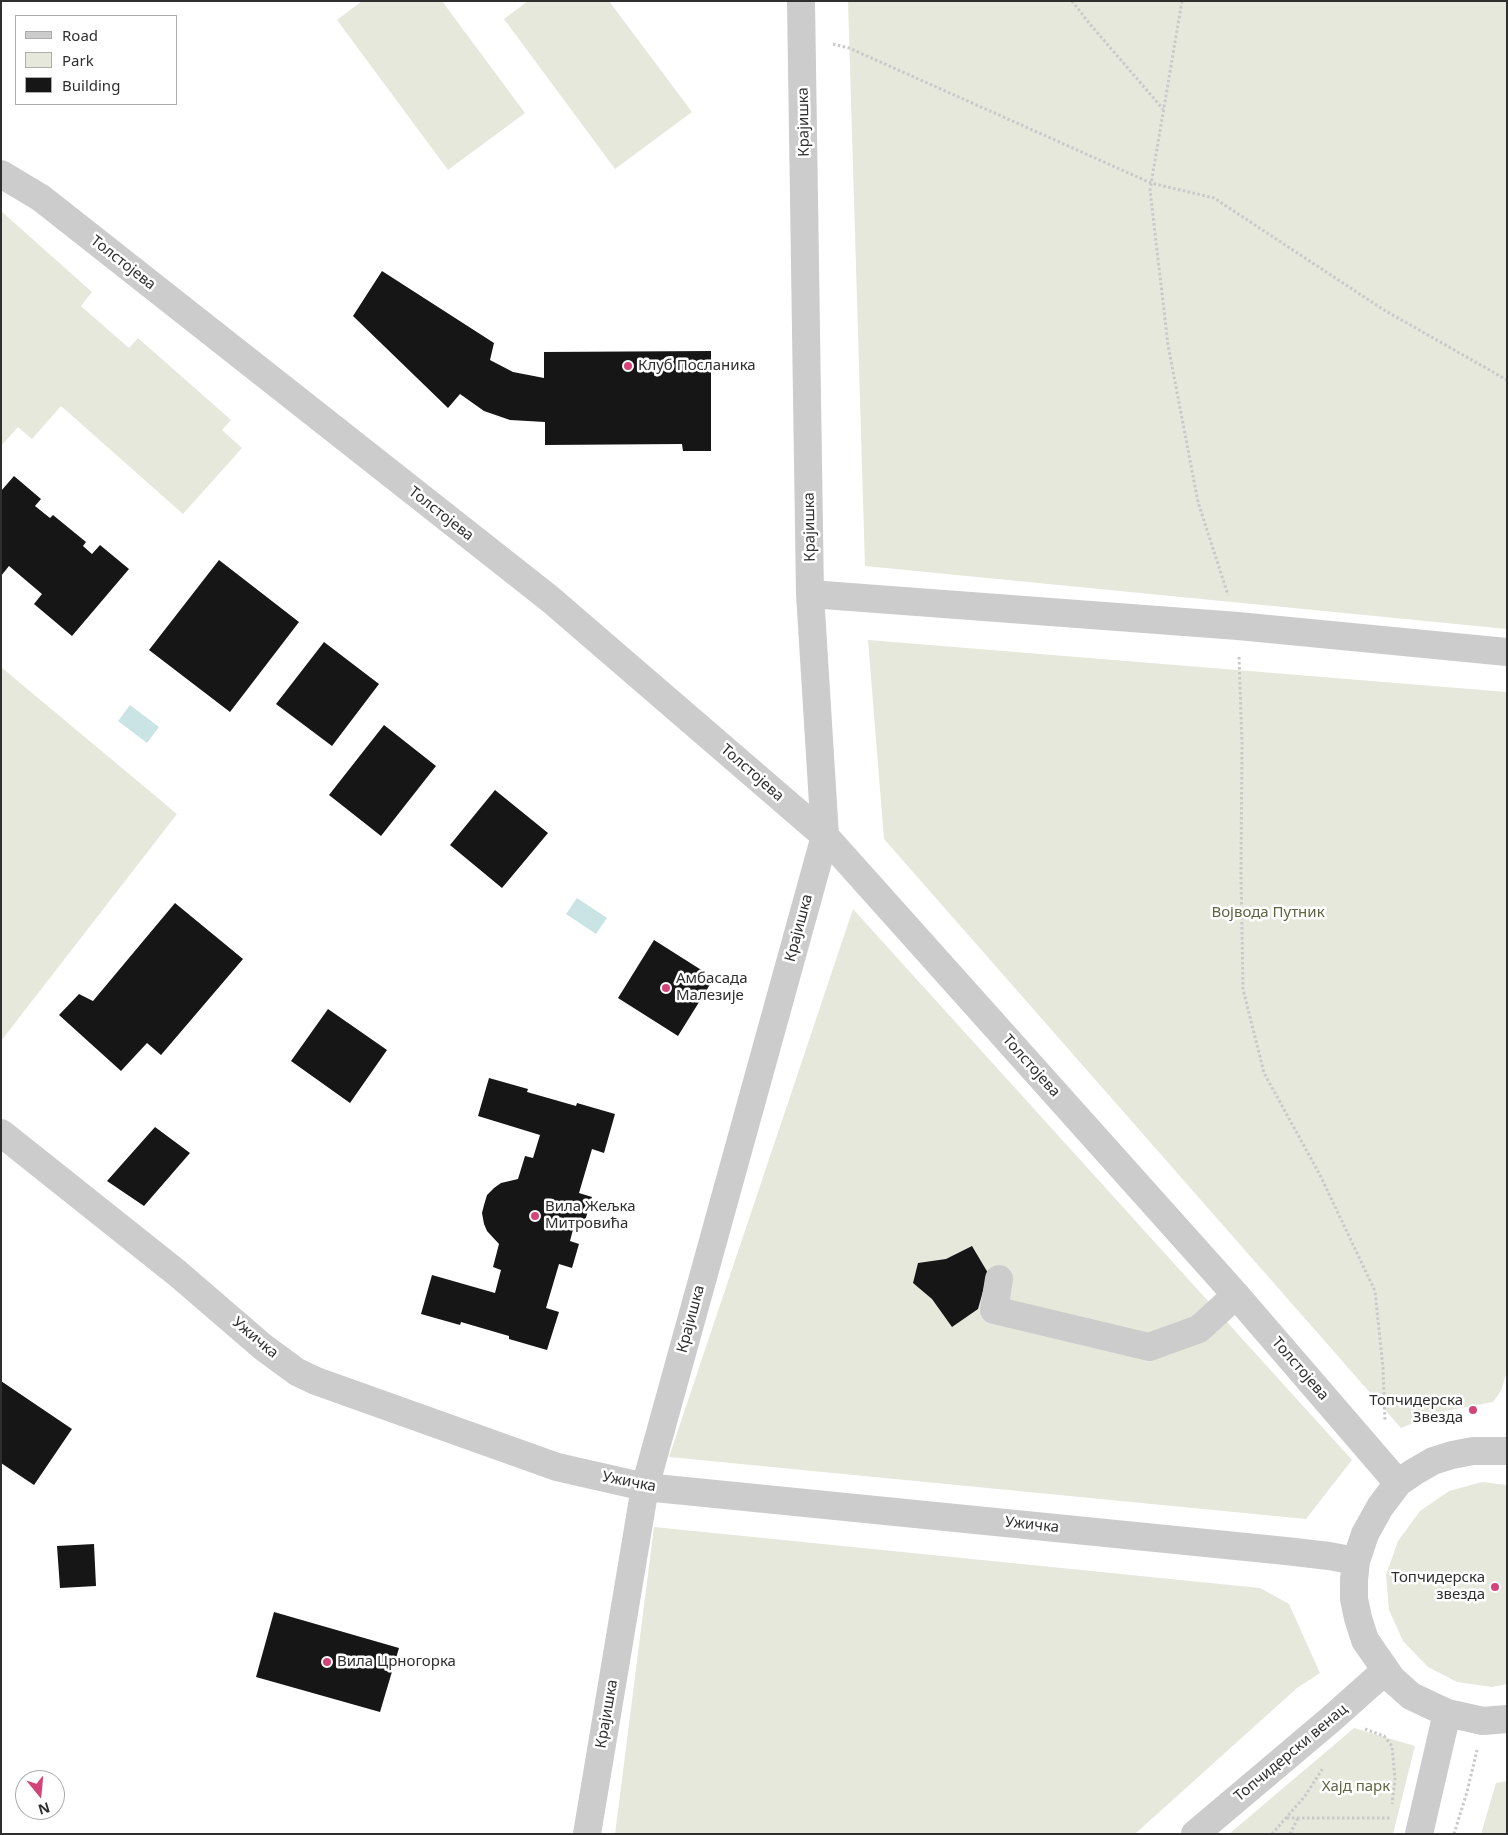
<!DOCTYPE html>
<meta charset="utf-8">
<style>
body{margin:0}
#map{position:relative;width:1508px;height:1835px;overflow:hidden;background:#fff;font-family:"Noto Sans",sans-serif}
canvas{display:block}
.frame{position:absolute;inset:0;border:2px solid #2f2f2f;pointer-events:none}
.legend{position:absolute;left:15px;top:15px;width:162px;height:90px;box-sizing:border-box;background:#fff;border:1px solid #acacac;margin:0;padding:6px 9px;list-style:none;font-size:15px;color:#2f2f2f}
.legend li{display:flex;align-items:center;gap:10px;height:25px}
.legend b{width:25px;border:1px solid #acacac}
.north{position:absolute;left:15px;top:1770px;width:50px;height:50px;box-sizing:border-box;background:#fff;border:1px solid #acacac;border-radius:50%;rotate:163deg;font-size:14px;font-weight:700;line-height:20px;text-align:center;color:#2f2f2f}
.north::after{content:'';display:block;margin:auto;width:18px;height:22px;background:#d34479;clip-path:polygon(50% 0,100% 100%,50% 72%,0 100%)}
</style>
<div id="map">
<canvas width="1508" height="1835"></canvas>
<div class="frame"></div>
<ul class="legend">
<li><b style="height:6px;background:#ccc"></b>Road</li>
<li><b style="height:14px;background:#e6e8dc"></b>Park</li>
<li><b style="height:14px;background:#161616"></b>Building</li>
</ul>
<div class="north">N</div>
</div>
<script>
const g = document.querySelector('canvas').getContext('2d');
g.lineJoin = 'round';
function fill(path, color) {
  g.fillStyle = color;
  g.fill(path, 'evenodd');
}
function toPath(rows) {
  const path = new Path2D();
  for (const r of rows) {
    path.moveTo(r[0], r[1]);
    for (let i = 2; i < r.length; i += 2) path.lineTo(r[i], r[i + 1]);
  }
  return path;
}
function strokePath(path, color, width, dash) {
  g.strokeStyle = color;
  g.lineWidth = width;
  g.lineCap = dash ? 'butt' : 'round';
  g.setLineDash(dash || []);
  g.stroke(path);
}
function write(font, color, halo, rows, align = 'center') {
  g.font = font + ' "Noto Sans",sans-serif';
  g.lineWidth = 5;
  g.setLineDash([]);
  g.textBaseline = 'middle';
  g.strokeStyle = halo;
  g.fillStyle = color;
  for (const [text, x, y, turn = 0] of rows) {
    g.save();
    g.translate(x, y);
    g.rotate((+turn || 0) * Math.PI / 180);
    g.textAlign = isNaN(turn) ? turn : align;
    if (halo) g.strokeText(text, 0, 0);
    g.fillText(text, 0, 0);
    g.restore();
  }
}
fill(toPath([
 [362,1,442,1,525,113,448,170,337,20],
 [528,1,609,1,692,112,615,169,504,19],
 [848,1,1507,1,1507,629,865,566],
 [1,211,92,292,81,306,129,348,138,338,231,420,222,430,242,448,183,514,61,406,32,439,18,427,1,446],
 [868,640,1507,692,1507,1371,1501,1391,1493,1402,1440,1412,1401,1428,884,839],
 [1,667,177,814,1,1041],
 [853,909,1352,1460,1306,1519,669,1457],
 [1482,1482,1507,1485,1507,1684,1492,1687,1457,1682,1428,1667,1403,1641,1389,1610,1386,1575,1398,1541,1420,1511,1449,1491],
 [654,1527,1260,1588,1289,1604,1320,1673,1297,1688,1135,1834,615,1834],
 [1354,1728,1415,1746,1393,1834,1229,1834],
 [1507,1781,1507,1834,1481,1834,1496,1783]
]), '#e6e8dc');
fill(toPath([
 [130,705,159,727,147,743,118,721],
 [577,898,607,918,596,934,566,914]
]), '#cae4e6');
fill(toPath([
 [382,271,494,343,490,360,513,372,544,378,544,352,711,351,711,451,683,451,682,444,545,445,545,422,510,420,484,411,460,394,448,408,353,316],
 [14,476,41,499,35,506,50,518,53,515,86,542,83,546,92,554,100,545,129,569,72,636,34,604,42,594,9,566,1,576,1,491],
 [219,560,299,622,230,712,149,650],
 [324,642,379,684,332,746,276,704],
 [384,725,436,766,381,836,329,795],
 [495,790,548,833,502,888,450,845],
 [175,903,243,959,161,1055,147,1043,121,1071,59,1015,79,994,93,1001],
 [654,940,714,978,678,1036,618,998],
 [328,1009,387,1050,350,1103,291,1061],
 [489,1078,528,1089,527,1092,576,1106,577,1103,615,1114,604,1153,592,1149,579,1193,592,1197,585,1221,576,1218,570,1241,579,1244,572,1268,559,1264,546,1308,559,1312,547,1350,509,1339,509,1336,461,1322,460,1325,421,1314,432,1275,495,1293,501,1270,493,1267,499,1244,487,1231,484,1224,482,1213,484,1205,487,1195,494,1188,501,1183,518,1179,525,1156,533,1158,540,1135,478,1116],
 [155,1127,190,1153,144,1206,107,1181],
 [972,1246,988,1273,978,1309,952,1327,932,1299,913,1283,918,1263,946,1259],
 [1,1381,72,1429,34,1485,1,1463],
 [94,1544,96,1586,60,1588,57,1546],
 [274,1612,399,1648,380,1712,256,1677]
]), '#161616');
strokePath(toPath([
 [1072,1,1089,23,1163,109],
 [1182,1,1150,190,1168,345,1198,502,1228,595],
 [833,44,849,48,1151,183,1214,198,1384,310,1507,380],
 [1239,657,1242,743,1241,874,1243,989,1264,1073,1320,1175,1375,1291,1383,1368,1385,1421],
 [1365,1729,1384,1736,1392,1746,1395,1779,1392,1804],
 [1287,1818,1390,1818],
 [1272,1834,1305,1796,1323,1768],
 [1290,1834,1298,1818],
 [1454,1834,1467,1792,1477,1750]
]), '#c9c9c9', 3, [2.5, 2.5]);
strokePath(toPath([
 [1,174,41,198,550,599,825,836,1236,1295,1398,1483],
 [810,594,1238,626,1507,652],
 [1,1133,177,1273,263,1347,297,1372,316,1381,557,1467,645,1487,1286,1551,1329,1556,1356,1561],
 [999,1279,994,1310,1149,1347,1199,1329,1236,1295],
 [1507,1451,1473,1451,1452,1455,1433,1461,1414,1472,1398,1483,1380,1507,1365,1534,1356,1561,1354,1580,1354,1599,1358,1618,1365,1640,1392,1679,1411,1696,1447,1713,1483,1721,1507,1719],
 [587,1834,645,1487,825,836,810,594,801,1],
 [1195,1834,1330,1720,1385,1671],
 [1419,1834,1447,1713]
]), '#ccc', 28);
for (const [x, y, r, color] of [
 [628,366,5,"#d34479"],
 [666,988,5,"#d34479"],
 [535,1216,5,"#d34479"],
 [1473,1410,5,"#d34479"],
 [1495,1587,5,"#d34479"],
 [327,1662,5,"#d34479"]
]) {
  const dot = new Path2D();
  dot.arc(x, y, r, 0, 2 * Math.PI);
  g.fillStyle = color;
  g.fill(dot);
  strokePath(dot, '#fff', 2);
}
write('15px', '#2f2f2f', '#fff', [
 ["Крајишка",804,122,-91],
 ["Толстојева",123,263,38],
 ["Толстојева",441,514,38],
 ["Крајишка",810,527,-91],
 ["Толстојева",752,773,41],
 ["Крајишка",799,928,-75],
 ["Толстојева",1031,1066,48],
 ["Крајишка",691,1319,-75],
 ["Ужичка",255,1338,40],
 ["Толстојева",1300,1369,49],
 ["Ужичка",629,1482,11],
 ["Ужичка",1032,1525,6],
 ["Крајишка",607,1714,-80],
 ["Топчидерски венац",1291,1753,-40]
]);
write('15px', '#2f2f2f', '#fff', [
 ["Клуб Посланика",638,366],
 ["Амбасада",676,979],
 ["Малезије",676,996],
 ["Вила Жељка",545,1207],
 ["Митровића",545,1224],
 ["Топчидерска",1463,1401,"right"],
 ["Звезда",1463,1418,"right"],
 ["Топчидерска",1485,1578,"right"],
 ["звезда",1485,1595,"right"],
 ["Вила Црногорка",337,1662]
], 'left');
write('15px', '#5d6641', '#fff', [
 ["Војвода Путник",1268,913],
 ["Хајд парк",1356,1787]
]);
</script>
